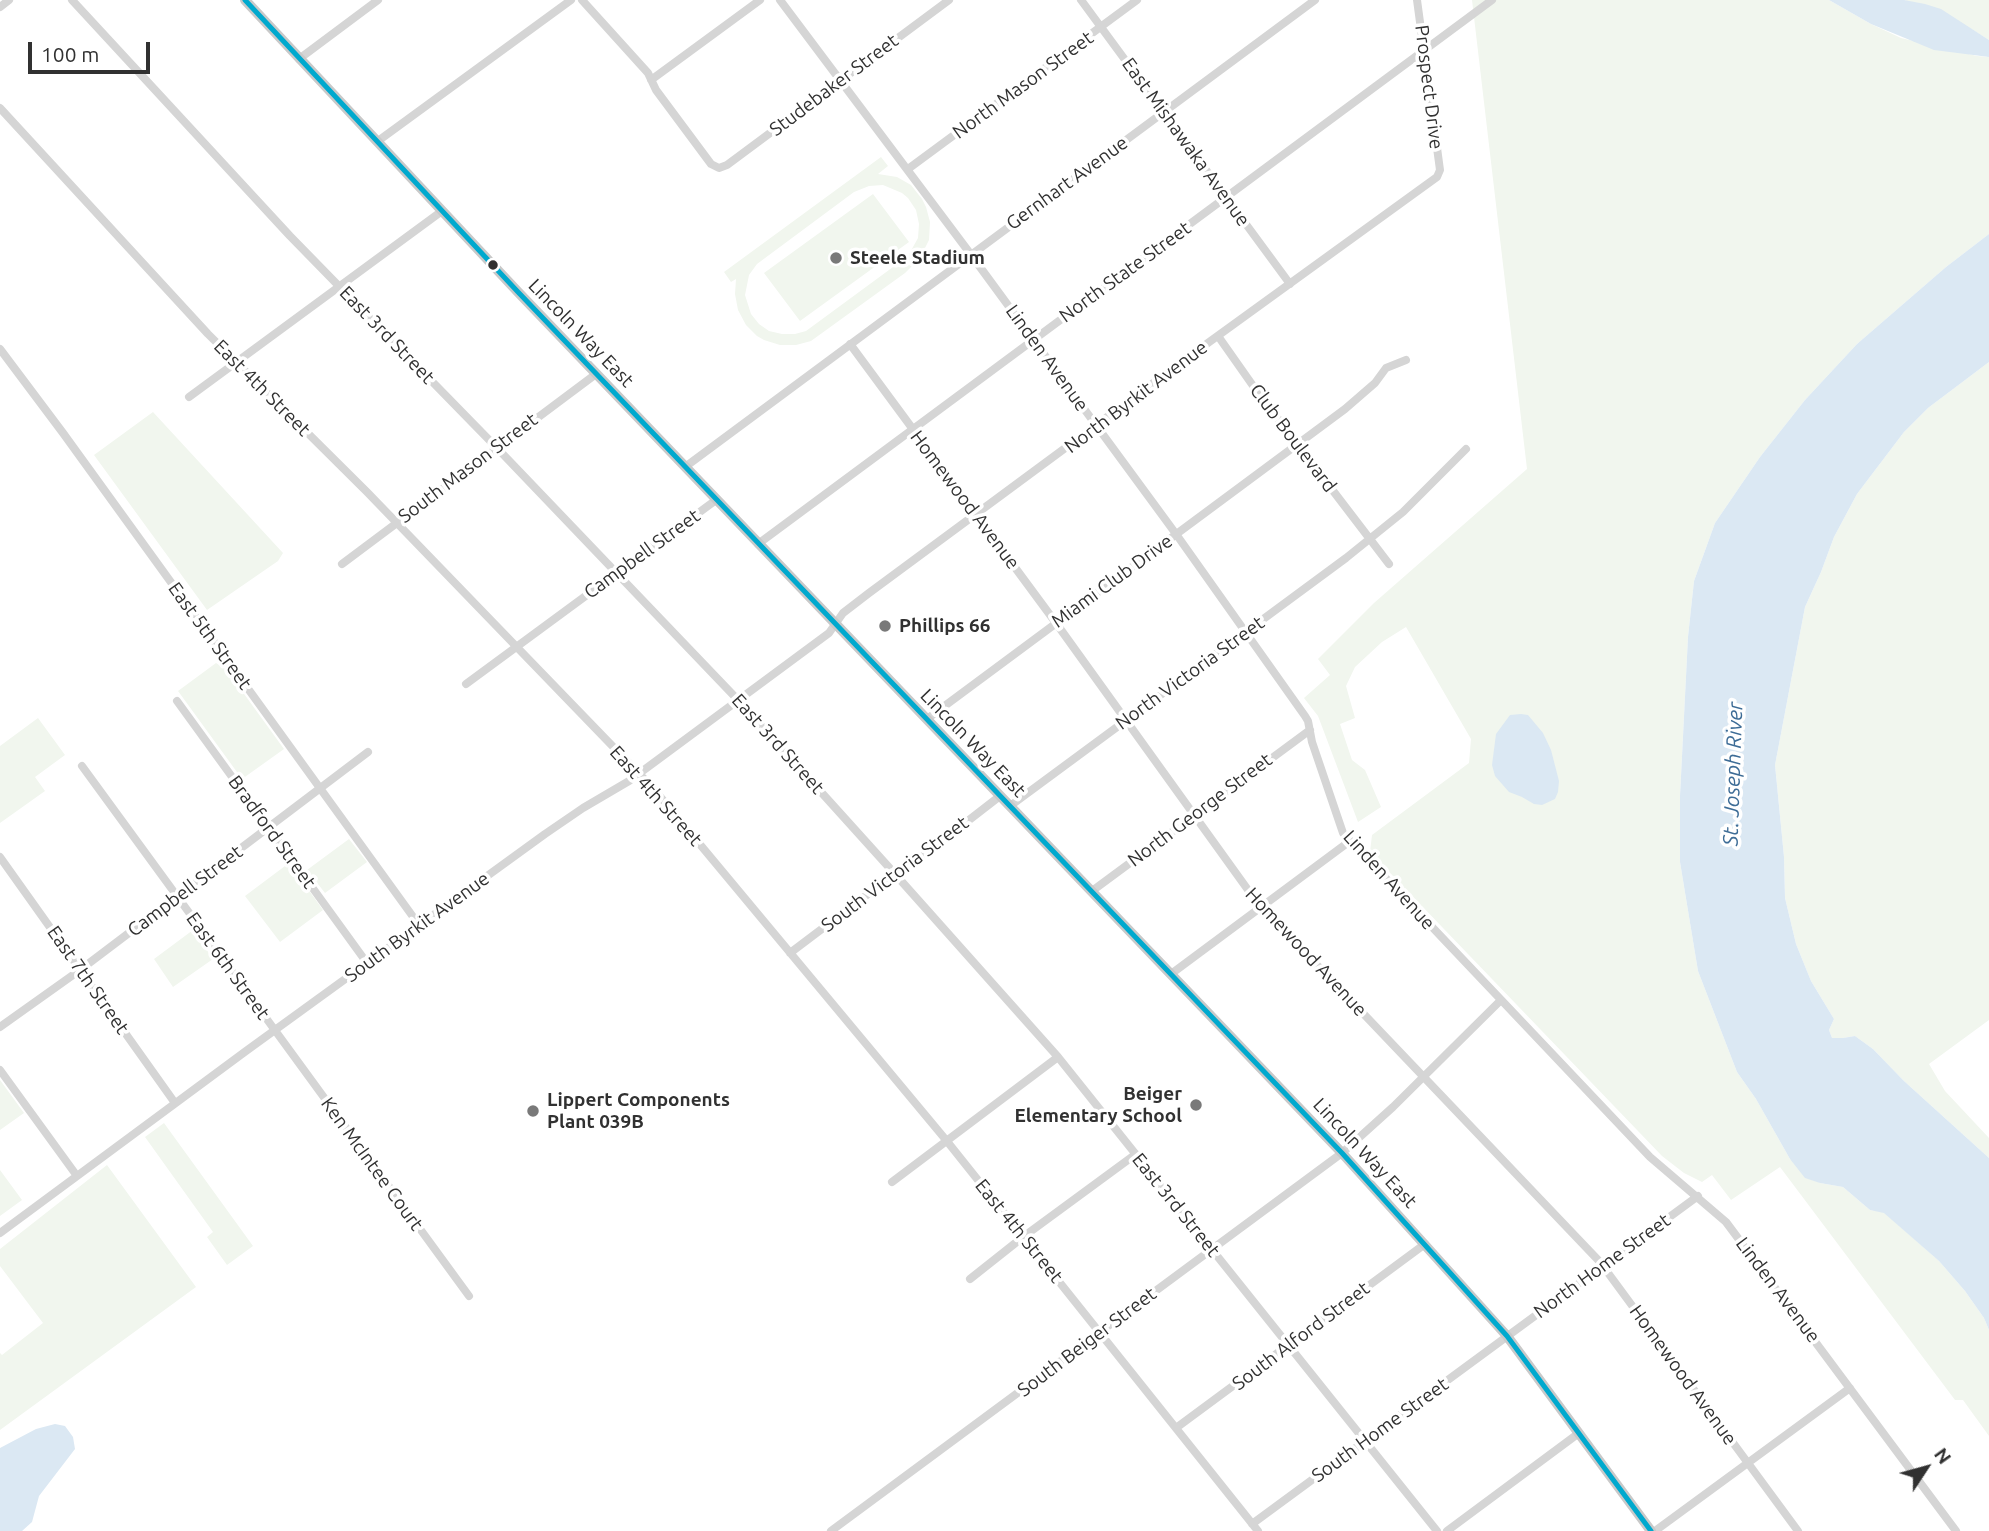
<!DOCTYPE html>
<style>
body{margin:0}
#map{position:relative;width:1989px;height:1531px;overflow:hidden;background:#fff;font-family:Ubuntu,sans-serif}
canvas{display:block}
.north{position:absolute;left:1891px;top:1433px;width:70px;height:70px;-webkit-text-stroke:5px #fff;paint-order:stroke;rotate:54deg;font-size:19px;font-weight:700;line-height:28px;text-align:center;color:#313131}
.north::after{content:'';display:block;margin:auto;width:24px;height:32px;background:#313131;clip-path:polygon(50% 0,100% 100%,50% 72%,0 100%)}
.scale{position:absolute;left:28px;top:42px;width:122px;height:32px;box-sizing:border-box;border:4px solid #313131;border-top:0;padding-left:9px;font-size:21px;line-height:24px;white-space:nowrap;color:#313131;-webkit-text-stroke:5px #fff;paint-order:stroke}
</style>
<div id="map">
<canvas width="1989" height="1531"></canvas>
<div class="north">N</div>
<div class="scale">100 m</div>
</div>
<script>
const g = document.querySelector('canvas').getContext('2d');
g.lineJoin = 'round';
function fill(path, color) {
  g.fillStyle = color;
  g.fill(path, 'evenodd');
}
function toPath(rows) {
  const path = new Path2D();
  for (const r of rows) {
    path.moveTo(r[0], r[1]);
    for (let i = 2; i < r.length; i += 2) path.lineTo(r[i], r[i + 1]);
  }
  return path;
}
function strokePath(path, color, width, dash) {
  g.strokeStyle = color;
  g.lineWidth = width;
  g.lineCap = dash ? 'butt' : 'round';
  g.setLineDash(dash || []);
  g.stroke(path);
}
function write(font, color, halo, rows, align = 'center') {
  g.font = font + ' Ubuntu,sans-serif';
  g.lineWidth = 7;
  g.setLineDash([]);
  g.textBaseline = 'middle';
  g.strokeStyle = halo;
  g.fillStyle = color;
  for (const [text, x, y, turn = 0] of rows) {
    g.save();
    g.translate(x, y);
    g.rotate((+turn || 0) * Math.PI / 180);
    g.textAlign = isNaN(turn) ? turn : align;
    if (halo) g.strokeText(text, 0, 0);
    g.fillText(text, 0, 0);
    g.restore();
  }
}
fill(toPath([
 [1472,0,1829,0,1871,24,1901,38,1977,56,1989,57,1989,234,1946,267,1857,344,1805,400,1760,457,1715,523,1694,581,1688,637,1680,796,1680,862,1698,971,1737,1072,1756,1099,1790,1159,1820,1183,1843,1187,1870,1210,1884,1212,1939,1261,1965,1291,1984,1318,1989,1330,1989,1436,1963,1400,1955,1400,1780,1167,1731,1200,1712,1175,1702,1182,1684,1173,1662,1156,1370,852,1372,835,1469,763,1471,739,1406,627,1382,642,1355,667,1346,686,1355,718,1340,724,1352,760,1365,770,1381,807,1358,822,1318,716,1304,698,1330,675,1318,659,1374,603,1527,469],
 [1904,0,1989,0,1989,40,1973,30],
 [881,157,888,166,878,174,897,177,911,185,922,199,926,207,930,222,929,240,920,258,905,273,811,341,796,345,780,345,764,340,757,336,746,325,738,310,735,294,736,279,731,282,724,272],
 [883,185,902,193,908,198,916,210,919,224,918,238,908,256,806,331,795,334,782,334,769,331,759,324,751,314,745,295,749,275,757,264,854,192,869,186],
 [873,194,909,242,800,321,764,273],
 [1989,362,1989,1020,1929,1064,1945,1091,1989,1138,1989,1158,1904,1081,1873,1049,1855,1036,1843,1038,1832,1038,1829,1030,1834,1019,1811,981,1796,944,1785,898,1784,857,1775,765,1805,607,1821,572,1834,537,1857,494,1904,432,1928,408],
 [153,412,283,553,278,561,207,610,94,455],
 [216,663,226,669,284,749,242,779,178,691],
 [38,718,65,755,35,777,45,791,0,823,0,746],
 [349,839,367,862,325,893,307,870],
 [289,863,323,910,280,942,245,896],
 [193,930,213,959,173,987,154,959],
 [0,1080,24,1113,0,1130],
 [164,1123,253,1246,227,1265,207,1237,213,1232,145,1137],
 [107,1165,196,1287,0,1430,0,1353,2,1355,43,1323,0,1266,0,1249],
 [0,1170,22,1200,0,1216]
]), '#f1f6ee');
fill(toPath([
 [1829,0,1904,0,1925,4,1941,9,1989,40,1989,57,1934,50,1871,24],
 [1989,234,1989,362,1928,408,1904,432,1857,494,1834,537,1821,572,1805,607,1775,765,1784,857,1785,898,1796,944,1811,981,1834,1019,1829,1030,1832,1038,1843,1038,1855,1036,1873,1049,1904,1081,1989,1158,1989,1330,1984,1318,1965,1291,1939,1261,1884,1213,1870,1210,1843,1187,1820,1183,1805,1178,1790,1159,1756,1099,1737,1072,1698,971,1680,862,1680,796,1688,637,1694,581,1715,523,1760,457,1805,400,1857,344,1946,267],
 [1521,714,1528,715,1543,733,1551,750,1559,781,1558,792,1555,799,1542,805,1534,804,1522,797,1509,792,1495,776,1492,765,1496,734,1510,715],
 [55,1424,65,1426,73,1437,75,1449,39,1496,32,1522,22,1531,0,1531,0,1448,36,1429]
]), '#dbe8f3');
strokePath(toPath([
 [72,0,290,236,497,448,738,700,895,874,1058,1057,1437,1531],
 [582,0,648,73,656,90,711,164,719,168,727,165,949,0],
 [780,0,966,248,1176,534,1305,716,1308,721,1312,742,1343,833,1650,1157,1726,1222,1956,1531],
 [1081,0,1290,284],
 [0,7,9,0],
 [299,59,378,0],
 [651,80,760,0],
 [0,108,208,334,367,492,653,788,946,1140,1258,1531],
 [378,141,571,0],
 [908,169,1137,0],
 [1218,336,1256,390,1389,564],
 [850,344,1056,623,1256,901,1600,1262,1798,1531],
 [0,349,63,433,419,925],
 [189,397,442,211],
 [685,467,1315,0],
 [758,544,1492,0],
 [342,564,596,374],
 [466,684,716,500],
 [177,701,367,963],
 [927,719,1345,409,1375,383,1386,368,1406,360],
 [82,766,469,1296],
 [1010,806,1346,558,1403,512,1466,449],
 [0,857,175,1103],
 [1092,891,1310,730],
 [790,953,884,882,920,858,1000,796],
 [1171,974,1350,841],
 [0,1027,80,970,368,752],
 [0,1070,77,1176],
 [892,1182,1058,1057],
 [0,1233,246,1051,545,834,583,808,629,781,829,633,843,613,869,593,1183,361,1437,177,1440,170,1417,0],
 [970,1279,1023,1237,1136,1154],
 [1176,1428,1425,1244],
 [1252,1524,1698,1196],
 [831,1531,1342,1153,1393,1107,1501,1000],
 [1447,1531,1579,1433],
 [1655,1531,1850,1388]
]), '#d5d5d5', 8);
strokePath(toPath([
 [245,0,518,292,1342,1153,1507,1336,1651,1531]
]), '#c9c9c9', 10);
strokePath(toPath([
 [245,0,518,292,1342,1153,1507,1336,1651,1531]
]), '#00a9ce', 5);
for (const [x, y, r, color] of [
 [836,258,7,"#797979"],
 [493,265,6,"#313131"],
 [885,626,7,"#797979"],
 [1196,1105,7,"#797979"],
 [533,1111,7,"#797979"]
]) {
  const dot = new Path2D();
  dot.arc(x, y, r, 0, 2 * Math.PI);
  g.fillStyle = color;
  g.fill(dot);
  strokePath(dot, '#fff', 2.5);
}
write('19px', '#313131', '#fff', [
 ["Studebaker Street",834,85,-37],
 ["North Mason Street",1023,85,-36],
 ["Prospect Drive",1429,87,83],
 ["East Mishawaka Avenue",1186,142,54],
 ["Gernhart Avenue",1067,183,-36],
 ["North State Street",1125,272,-36],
 ["Lincoln Way East",581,333,46],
 ["East 3rd Street",387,335,46],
 ["Linden Avenue",1047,358,54],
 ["East 4th Street",262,388,45],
 ["North Byrkit Avenue",1136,397,-37],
 ["Club Boulevard",1293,438,53],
 ["South Mason Street",468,468,-37],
 ["Homewood Avenue",965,500,53],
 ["Campbell Street",642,554,-36],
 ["Miami Club Drive",1112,581,-36],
 ["East 5th Street",210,636,54],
 ["North Victoria Street",1190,673,-36],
 ["Lincoln Way East",973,743,46],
 ["East 3rd Street",778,744,48],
 ["East 4th Street",656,796,48],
 ["North George Street",1200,810,-37],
 ["Bradford Street",272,832,54],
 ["South Victoria Street",895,874,-37],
 ["Linden Avenue",1389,880,48],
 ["Campbell Street",185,891,-37],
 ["South Byrkit Avenue",417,927,-36],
 ["Homewood Avenue",1306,952,47],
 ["East 6th Street",228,966,54],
 ["East 7th Street",88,980,55],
 ["Lincoln Way East",1365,1153,47],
 ["Ken McIntee Court",372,1164,54],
 ["East 3rd Street",1176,1205,51],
 ["East 4th Street",1019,1231,51],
 ["North Home Street",1602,1266,-36],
 ["Linden Avenue",1778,1290,53],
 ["South Alford Street",1301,1336,-37],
 ["South Beiger Street",1087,1342,-37],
 ["Homewood Avenue",1683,1375,54],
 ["South Home Street",1380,1430,-36]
]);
write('bold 19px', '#313131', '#fff', [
 ["Steele Stadium",850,258],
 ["Phillips 66",899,626],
 ["Beiger",1182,1094,"right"],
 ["Elementary School",1182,1116,"right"],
 ["Lippert Components",547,1100],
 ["Plant 039B",547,1122]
], 'left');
write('italic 21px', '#3d6c96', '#fff', [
 ["St. Joseph River",1733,774,-88]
]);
</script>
